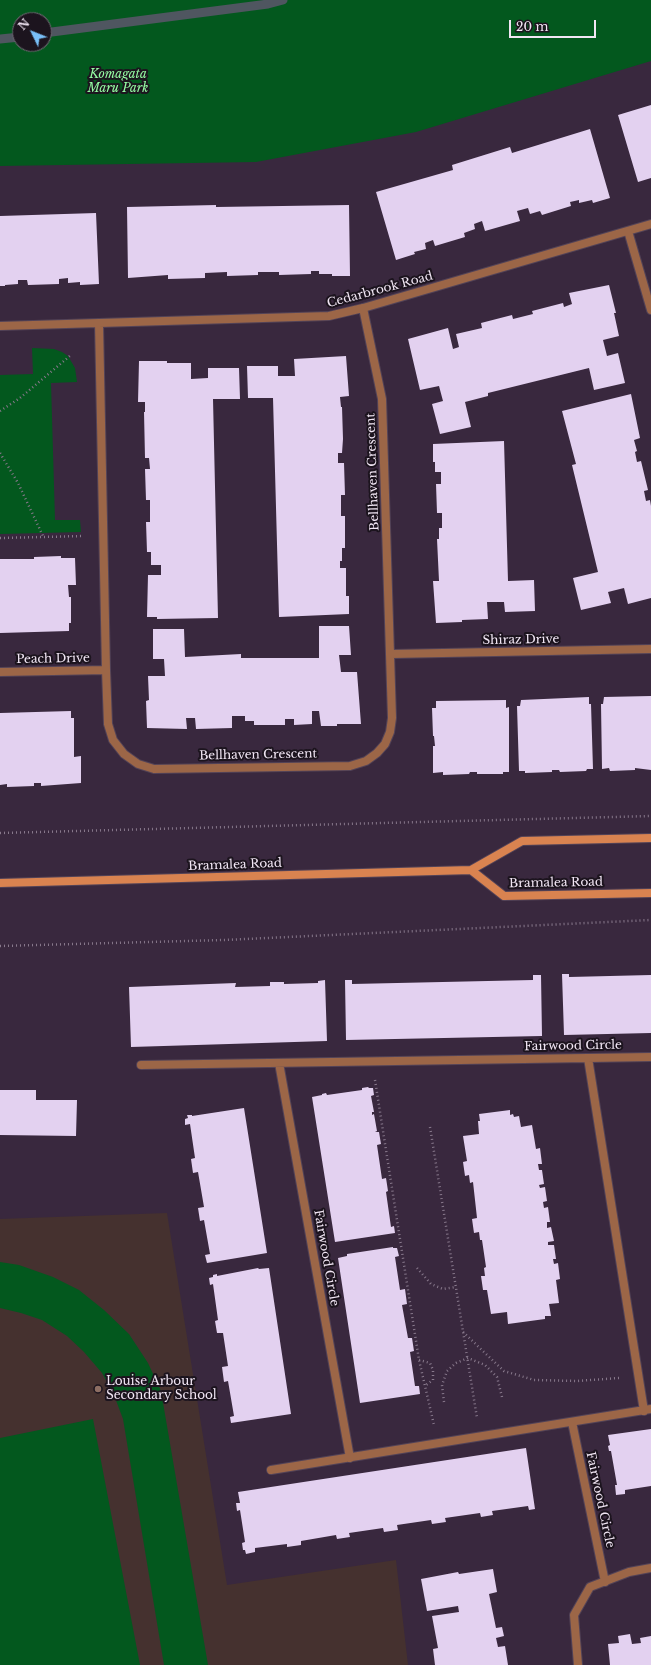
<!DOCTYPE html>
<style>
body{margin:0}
#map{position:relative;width:651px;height:1665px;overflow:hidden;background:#39283e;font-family:"Libre Baskerville",serif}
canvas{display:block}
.north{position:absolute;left:12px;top:12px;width:40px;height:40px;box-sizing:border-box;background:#1c141e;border:1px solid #716874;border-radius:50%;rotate:313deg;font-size:11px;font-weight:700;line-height:16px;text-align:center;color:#f1e6f4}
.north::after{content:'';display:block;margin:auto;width:14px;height:18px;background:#79bff8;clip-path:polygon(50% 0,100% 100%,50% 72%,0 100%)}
.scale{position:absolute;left:509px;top:20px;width:87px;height:18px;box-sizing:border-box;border:2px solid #f1e6f4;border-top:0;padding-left:5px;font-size:12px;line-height:14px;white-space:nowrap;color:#f1e6f4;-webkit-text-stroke:3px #1c141e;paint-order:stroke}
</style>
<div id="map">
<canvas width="651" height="1665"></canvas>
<div class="north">N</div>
<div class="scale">20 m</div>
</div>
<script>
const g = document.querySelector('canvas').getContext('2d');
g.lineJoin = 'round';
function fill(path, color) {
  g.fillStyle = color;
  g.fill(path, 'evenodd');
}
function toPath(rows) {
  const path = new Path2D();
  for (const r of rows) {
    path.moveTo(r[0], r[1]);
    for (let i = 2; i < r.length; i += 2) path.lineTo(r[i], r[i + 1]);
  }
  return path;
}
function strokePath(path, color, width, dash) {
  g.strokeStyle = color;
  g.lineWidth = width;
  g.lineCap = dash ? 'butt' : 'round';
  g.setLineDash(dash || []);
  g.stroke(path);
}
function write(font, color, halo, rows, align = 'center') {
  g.font = font + ' "Libre Baskerville",serif';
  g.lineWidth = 4;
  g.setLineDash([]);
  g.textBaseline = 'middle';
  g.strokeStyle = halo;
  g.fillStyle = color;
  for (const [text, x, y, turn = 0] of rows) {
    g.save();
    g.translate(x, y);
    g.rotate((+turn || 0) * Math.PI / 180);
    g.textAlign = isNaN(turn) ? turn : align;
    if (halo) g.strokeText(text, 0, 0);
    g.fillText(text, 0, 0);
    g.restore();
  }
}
fill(toPath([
 [167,1213,227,1585,396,1560,408,1665,0,1665,0,1219]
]), '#45312f');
fill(toPath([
 [0,0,651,0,651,61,416,132,256,162,0,166],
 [20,20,44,20,44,44,20,44],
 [32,348,54,349,62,352,68,356,75,368,77,382,51,383,55,520,80,520,81,532,0,534,0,375,33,374],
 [0,1262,19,1265,53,1277,79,1290,104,1310,129,1334,148,1363,161,1391,208,1665,164,1665,123,1419,114,1395,102,1373,84,1352,67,1336,42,1320,21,1313,0,1308],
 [93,1419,140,1665,0,1665,0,1438]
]), '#03581e');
strokePath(toPath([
 [44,33,268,4,283,0],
 [0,39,20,37]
]), '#4f5660', 9);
fill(toPath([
 [651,105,651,178,638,182,618,115],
 [590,129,610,198,593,203,592,200,579,203,579,200,570,202,571,206,542,215,540,211,530,214,528,208,517,211,520,221,485,231,482,221,474,224,475,229,464,233,465,237,435,246,433,240,425,243,426,249,414,252,415,254,396,260,376,192,453,170,452,165,510,147,512,153],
 [216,205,216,207,349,205,350,276,332,276,332,274,319,274,319,271,311,271,311,274,279,275,279,272,258,272,258,275,227,276,227,272,205,273,205,278,168,279,168,275,128,278,127,207],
 [96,213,99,284,80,285,80,282,68,283,68,278,59,279,59,284,28,285,27,280,18,280,18,284,5,285,5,286,0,286,0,216],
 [609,285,616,313,614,313,619,336,603,340,607,356,618,353,625,383,594,390,589,368,488,393,488,396,465,402,471,427,440,434,432,404,443,401,439,386,420,390,408,339,448,328,453,349,459,347,456,334,482,328,481,323,512,315,513,319,533,314,532,311,563,303,564,307,572,304,569,293],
 [346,356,349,396,340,397,341,407,342,407,343,439,342,453,338,453,338,463,344,463,345,495,341,495,341,516,345,516,345,548,342,548,342,561,340,561,340,568,346,568,346,596,349,596,349,614,279,617,273,398,248,398,247,366,278,366,278,376,295,376,294,359],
 [139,361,167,361,167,363,191,363,191,379,208,378,208,368,239,368,240,399,213,399,218,618,157,619,157,617,147,617,148,575,161,575,161,565,151,565,151,552,147,552,146,522,150,522,150,500,146,500,145,469,150,469,149,458,145,458,144,412,145,412,145,402,138,402],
 [631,394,640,438,634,440,637,451,635,452,637,462,641,461,648,490,644,491,646,501,650,500,651,506,651,598,628,604,624,588,608,592,611,603,581,610,573,578,598,572,572,465,576,464,562,411],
 [504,441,508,581,534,580,535,611,505,612,504,602,487,602,488,619,462,620,462,622,436,623,433,581,439,581,437,539,439,539,439,528,442,528,442,513,437,513,436,484,441,484,441,472,435,472,435,462,433,462,433,444],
 [61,556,61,558,75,558,76,585,68,585,69,597,71,597,71,623,69,623,69,631,0,633,0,559,34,559,34,557],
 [319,626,349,626,351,655,339,655,341,672,357,672,361,724,337,724,337,726,321,726,319,711,312,711,312,724,294,725,294,719,285,719,285,725,254,725,254,721,245,721,245,716,232,716,232,728,196,729,195,718,186,718,187,729,147,728,146,701,149,700,148,676,165,676,164,659,153,659,153,629,184,629,185,657,241,654,241,658,319,658],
 [651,696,651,770,635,768,635,770,610,771,609,768,602,769,601,704,603,704,604,697],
 [589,697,589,704,591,704,593,769,587,769,586,771,560,772,559,770,552,770,552,772,525,773,525,771,519,771,517,706,520,706,521,700],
 [506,700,506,708,509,707,509,772,503,772,503,774,477,774,477,772,470,772,469,774,443,775,443,772,433,773,433,746,435,746,434,736,433,736,432,708,436,708,436,701],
 [71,711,71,718,74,718,74,757,81,756,81,783,41,786,41,783,34,783,34,786,7,787,7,784,0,785,0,713],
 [562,974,569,974,569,977,651,975,651,1033,564,1035],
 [533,975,541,975,542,1036,346,1040,345,980,352,980,352,984,533,980],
 [325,980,327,1041,131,1047,129,987,236,983,235,987,270,986,270,982,284,982,284,984,318,983,318,981],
 [368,1087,369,1088,373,1088,374,1095,371,1096,374,1112,372,1112,372,1115,374,1114,377,1131,375,1132,379,1132,381,1144,377,1145,382,1179,386,1178,388,1191,386,1192,391,1227,394,1226,395,1233,335,1242,312,1097,322,1095,322,1094,326,1093,327,1095,362,1090,362,1088],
 [0,1090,36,1090,36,1100,77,1100,76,1136,0,1135],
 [244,1108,267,1253,207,1263,205,1255,210,1254,204,1220,200,1221,198,1208,204,1207,198,1172,193,1173,191,1159,195,1158,190,1124,185,1125,185,1119,188,1118,187,1115,192,1115,192,1116],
 [510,1110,510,1115,513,1114,514,1117,519,1116,521,1127,532,1125,536,1149,540,1148,542,1164,538,1164,539,1170,542,1170,544,1184,539,1185,540,1188,545,1187,547,1201,543,1202,544,1208,548,1207,550,1222,547,1222,547,1228,551,1227,554,1241,548,1242,548,1245,554,1245,556,1259,553,1259,554,1264,558,1263,560,1279,556,1280,559,1303,549,1304,551,1316,545,1316,545,1319,508,1324,507,1312,491,1314,487,1290,483,1290,481,1276,485,1276,484,1268,486,1267,482,1240,480,1240,479,1232,474,1233,472,1219,477,1218,473,1182,470,1183,469,1175,465,1176,463,1162,467,1161,463,1136,479,1134,478,1121,480,1121,479,1114],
 [393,1247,393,1248,397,1248,399,1256,395,1257,400,1290,405,1289,407,1304,402,1305,408,1338,412,1338,414,1351,410,1352,415,1386,419,1386,420,1394,360,1403,338,1258,347,1256,347,1254],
 [258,1268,259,1269,269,1268,291,1414,231,1423,230,1417,234,1416,228,1381,224,1382,222,1367,228,1366,223,1333,217,1333,215,1321,218,1320,213,1284,210,1285,209,1278,213,1277,213,1275,217,1274,217,1276],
 [651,1429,651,1486,625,1490,625,1494,616,1495,615,1485,617,1485,611,1451,609,1451,608,1446,610,1445,608,1435],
 [526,1448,535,1509,529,1510,528,1506,492,1511,493,1515,481,1517,480,1513,445,1518,446,1522,432,1524,431,1520,397,1525,398,1530,384,1532,383,1528,349,1533,350,1537,337,1539,336,1535,301,1541,301,1545,287,1547,287,1544,255,1548,255,1552,246,1554,245,1550,243,1550,242,1543,245,1542,240,1510,237,1511,236,1503,240,1503,238,1492],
 [493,1569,497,1592,489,1594,496,1628,502,1627,504,1636,496,1638,498,1647,505,1646,508,1665,435,1665,433,1649,438,1648,432,1616,459,1612,458,1606,427,1611,421,1579,458,1572,459,1574],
 [630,1634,632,1644,641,1643,640,1638,651,1636,651,1665,610,1665,608,1644,619,1643,618,1636]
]), '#e3d1f0');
const minor = toPath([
 [628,231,651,310],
 [99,323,106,670,108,724,113,740,124,754,138,764,154,769,350,766,366,761,377,753,385,744,390,732,392,718,382,399,363,308],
 [0,326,329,316,363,308,651,224],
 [391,654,651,649],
 [0,672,106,670],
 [588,1058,644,1411],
 [279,1063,350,1458],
 [141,1065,651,1057],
 [572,1422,605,1582],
 [271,1470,651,1409],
 [578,1665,574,1615,590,1587,629,1572,651,1568]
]);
const secondary = toPath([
 [471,870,504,896,651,893],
 [0,883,471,870,522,841,651,838]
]);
strokePath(minor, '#534357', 10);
strokePath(secondary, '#534357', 10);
strokePath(toPath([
 [0,411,20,398,71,355],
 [0,453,18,483,43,536],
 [0,538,83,536],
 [0,833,651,816],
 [0,946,224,940,651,920],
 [375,1080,419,1360,434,1425],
 [430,1127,477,1418],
 [417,1268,431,1284,443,1289,456,1287],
 [463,1332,504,1371,534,1380,577,1381,619,1378],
 [419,1360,430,1363,433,1370,433,1380,426,1385],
 [444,1402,442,1385,447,1371,456,1363,468,1358,485,1365,497,1377,502,1397]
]), '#88798c', 2.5, [1, 3]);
strokePath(minor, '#9c6647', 8);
strokePath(secondary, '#d98350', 8);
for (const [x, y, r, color] of [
 [98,1389,4,"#8d6e63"]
]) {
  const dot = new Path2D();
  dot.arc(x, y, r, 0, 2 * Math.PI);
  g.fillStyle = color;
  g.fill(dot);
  strokePath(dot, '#1c141e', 1.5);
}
write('italic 12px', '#95fca3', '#1c141e', [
 ["Komagata",118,75],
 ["Maru Park",118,89]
]);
write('12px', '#f1e6f4', '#1c141e', [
 ["Cedarbrook Road",380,290,-15],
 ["Bellhaven Crescent",373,472,-92],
 ["Shiraz Drive",521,640,-1],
 ["Peach Drive",53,659,-1],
 ["Bellhaven Crescent",258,755,-1],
 ["Bramalea Road",235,865,-2],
 ["Bramalea Road",556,883,-1],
 ["Fairwood Circle",573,1046,-1],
 ["Fairwood Circle",326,1258,80],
 ["Fairwood Circle",600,1500,78]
]);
write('12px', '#f1e6f4', '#1c141e', [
 ["Louise Arbour",106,1382],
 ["Secondary School",106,1396]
], 'left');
</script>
